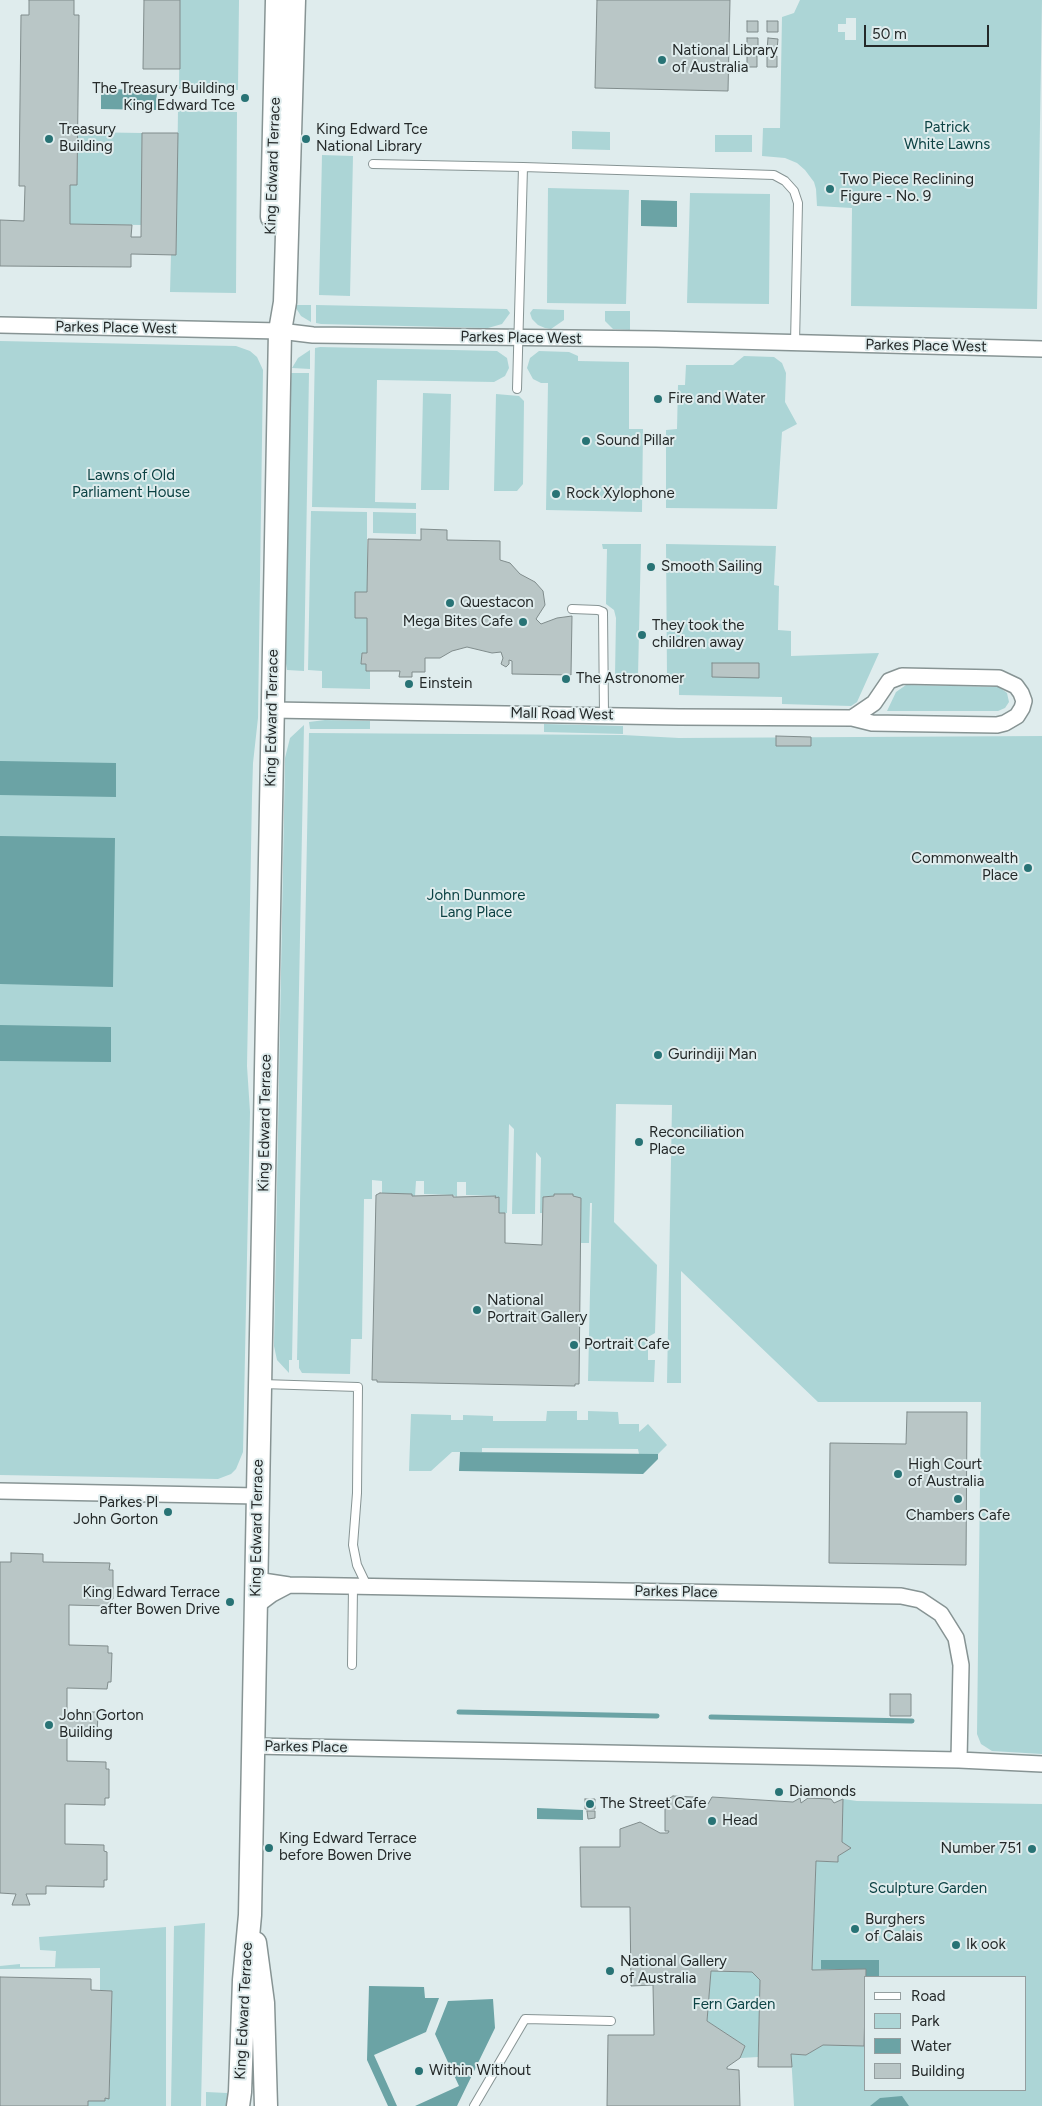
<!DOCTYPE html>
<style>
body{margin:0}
#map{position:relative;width:1042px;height:2106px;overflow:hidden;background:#dfeced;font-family:Figtree,sans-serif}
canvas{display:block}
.legend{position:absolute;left:864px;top:1976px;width:162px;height:115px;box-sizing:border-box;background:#dfeced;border:1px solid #949e9f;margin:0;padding:6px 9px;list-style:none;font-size:15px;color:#242929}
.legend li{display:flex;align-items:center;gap:10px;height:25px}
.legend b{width:25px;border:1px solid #949e9f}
.scale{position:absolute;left:864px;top:25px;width:125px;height:22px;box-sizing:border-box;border:2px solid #242929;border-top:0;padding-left:6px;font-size:15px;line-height:18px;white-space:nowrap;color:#242929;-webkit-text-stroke:4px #dfeced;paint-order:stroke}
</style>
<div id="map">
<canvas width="1042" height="2106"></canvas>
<ul class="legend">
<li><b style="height:6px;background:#fff"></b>Road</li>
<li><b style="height:14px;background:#acd5d6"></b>Park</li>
<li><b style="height:14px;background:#6ba3a5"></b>Water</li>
<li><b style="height:14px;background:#b9c6c6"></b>Building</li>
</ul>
<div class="scale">50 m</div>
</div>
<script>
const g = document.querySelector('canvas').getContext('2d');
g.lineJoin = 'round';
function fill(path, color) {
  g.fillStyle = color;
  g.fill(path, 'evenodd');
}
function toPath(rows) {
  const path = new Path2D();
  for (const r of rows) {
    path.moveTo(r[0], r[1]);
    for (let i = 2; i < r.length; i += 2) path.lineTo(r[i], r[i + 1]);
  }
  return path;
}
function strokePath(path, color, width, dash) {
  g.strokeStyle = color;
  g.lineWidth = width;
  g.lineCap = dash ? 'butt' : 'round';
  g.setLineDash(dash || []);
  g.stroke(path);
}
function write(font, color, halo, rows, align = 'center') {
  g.font = font + ' Figtree,sans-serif';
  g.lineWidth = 4;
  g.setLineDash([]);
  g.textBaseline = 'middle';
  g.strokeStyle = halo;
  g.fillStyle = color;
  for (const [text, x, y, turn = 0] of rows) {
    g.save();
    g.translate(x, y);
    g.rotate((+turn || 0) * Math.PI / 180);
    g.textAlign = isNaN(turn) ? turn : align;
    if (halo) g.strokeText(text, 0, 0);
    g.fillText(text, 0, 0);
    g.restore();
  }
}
fill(toPath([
 [180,0,239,0,238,90,179,89],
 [800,0,1042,0,1037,309,851,306,852,208,817,206,816,189,814,182,805,170,797,163,785,158,762,156,763,128,780,128,782,17,794,13],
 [846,18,856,18,856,40,845,40,845,32,838,32,838,24,846,24],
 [178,111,237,112,236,293,170,292,171,254,176,254],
 [572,131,610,132,610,150,572,149],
 [78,132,142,133,141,225,70,224,70,185,77,184],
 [715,135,752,135,752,152,715,152],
 [322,155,353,156,350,296,319,295],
 [548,188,629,190,626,304,547,303],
 [690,193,770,194,769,304,687,303],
 [294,305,311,305,311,322,301,316],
 [316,305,507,309,510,313,502,324,488,328,321,324,316,323],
 [533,309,564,310,564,320,551,329,545,328,538,325,532,319,530,313],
 [605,311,630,311,630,330,613,329,605,321],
 [0,341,236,346,250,351,257,357,263,370,258,718,253,763,252,796,247,1066,250,1112,243,1452,236,1469,231,1474,218,1479,0,1475],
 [320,347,497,351,507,358,509,368,505,376,494,382,377,380,375,502,416,503,416,509,312,507,315,348],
 [310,350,310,369,292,368,298,358],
 [539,351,569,352,578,356,578,361,629,362,629,429,643,429,642,512,546,510,548,383,541,383,533,379,527,368,530,358],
 [744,356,774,357,782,363,786,373,785,402,797,424,782,432,777,509,666,508,666,430,677,429,678,385,685,385,686,365,733,365],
 [290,373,309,373,304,671,287,670,285,657],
 [423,393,451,394,449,490,421,490],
 [496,394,519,396,524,401,523,484,517,491,494,491],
 [311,511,367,512,367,592,355,592,355,617,367,618,367,653,362,653,361,664,366,664,366,671,370,671,370,689,322,688,322,671,308,670],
 [373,512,416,513,416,534,373,533],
 [602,544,641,544,638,676,615,676,616,618,614,610,606,604,607,549,603,549],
 [666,544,776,546,774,585,779,586,778,630,791,631,791,656,879,653,857,702,851,706,782,704,782,697,679,695,679,677,667,677],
 [906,685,999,687,1007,693,1009,702,1005,708,998,711,887,711,896,692],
 [325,720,370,721,370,729,310,729,309,722],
 [544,724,623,726,623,734,544,732],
 [304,725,292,1360,289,1360,289,1373,277,1360,274,1346,285,758,290,738],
 [309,733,623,735,679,738,1042,736,1042,1754,992,1751,981,1744,977,1734,981,1402,818,1402,681,1271,681,1383,667,1383,672,1105,616,1104,614,1222,657,1265,655,1333,648,1337,648,1360,655,1360,654,1382,588,1381,592,1203,590,1203,589,1243,581,1243,581,1198,573,1196,573,1194,555,1194,554,1196,543,1197,542,1213,540,1213,541,1158,536,1152,535,1214,512,1214,514,1129,509,1124,507,1213,499,1213,499,1198,495,1196,466,1195,466,1182,457,1182,457,1197,453,1195,424,1194,424,1181,416,1181,415,1196,382,1193,382,1181,372,1180,372,1199,364,1199,362,1339,351,1339,350,1374,302,1373,299,1368,299,1360,297,1360],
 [547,1411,577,1411,577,1420,588,1420,588,1411,618,1412,619,1424,639,1424,639,1432,648,1424,667,1445,658,1454,639,1454,638,1449,482,1448,482,1452,452,1452,431,1471,409,1471,411,1414,451,1415,451,1420,463,1420,463,1415,493,1416,493,1421,546,1421],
 [843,1799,857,1801,1042,1804,1042,2106,794,2106,791,2054,806,2055,823,2045,864,2046,866,1990,866,2090,1026,2090,1026,1977,866,1977,866,1969,812,1970,816,1861,837,1862,838,1856,850,1848,842,1842],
 [205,1923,201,2106,171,2106,174,1926],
 [166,1927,166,2106,88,2106,88,2101,105,2101,105,2098,109,2098,112,1991,100,1990,100,1968,0,1969,0,1966,20,1964,20,1967,55,1967,56,1951,40,1950,39,1937],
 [711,1971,752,1972,760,1980,758,2057,740,2058,745,2046,707,2021],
 [206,2092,227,2093,230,2097,227,2106,206,2106]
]), '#acd5d6');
fill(toPath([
 [101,89,157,90,156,110,101,109],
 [641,200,677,201,677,227,641,226],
 [0,761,116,763,116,797,0,795],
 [0,836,115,838,113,987,0,984],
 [0,1025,111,1027,111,1062,0,1061],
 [460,1452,658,1454,658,1459,643,1474,459,1471],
 [537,1808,583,1810,583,1820,537,1819],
 [821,1960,879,1960,879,1977,866,1977,866,1969,821,1969],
 [369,1986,424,1987,425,1998,439,1998,426,2032,374,2055,397,2106,388,2106,367,2060],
 [493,1999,495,2028,457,2106,415,2106,459,2086,435,2034,448,2001],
 [902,2096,909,2106,870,2106,880,2098]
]), '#6ba3a5');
strokePath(toPath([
 [459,1712,657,1716],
 [711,1717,912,1721]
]), '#6ba3a5', 5);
const building = toPath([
 [29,0,74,0,74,15,79,15,77,185,70,185,70,224,132,225,131,237,141,237,142,133,178,133,176,255,131,254,131,267,0,266,0,220,24,221,25,186,19,186,21,15,29,15,29,0],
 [144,0,180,0,180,69,143,69,144,0],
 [597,0,730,0,728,91,595,88,597,0],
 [747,21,758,21,758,32,747,32,747,21],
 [767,21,778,21,778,32,767,32,767,21],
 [747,38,758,38,758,50,747,49,747,38],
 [768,38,778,39,777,50,767,50,768,38],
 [747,55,757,56,757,67,747,67,747,55],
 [767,56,777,56,777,67,767,67,767,56],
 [421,529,447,530,447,540,500,541,500,560,510,563,520,574,535,582,543,591,545,605,536,619,541,624,557,618,572,616,571,675,512,674,512,661,509,660,509,664,506,667,501,664,503,658,501,652,492,653,467,647,452,651,440,658,425,658,425,672,412,672,412,677,399,677,400,671,366,671,366,664,361,664,362,653,367,653,367,618,355,618,355,592,367,592,368,539,421,540,421,529],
 [712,663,759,663,759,678,712,677,712,663],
 [776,736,811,737,811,746,776,746,776,736],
 [380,1193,412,1194,412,1196,453,1195,453,1197,457,1197,496,1196,495,1198,499,1197,499,1213,505,1213,505,1243,542,1245,543,1197,554,1196,554,1194,573,1194,573,1196,581,1198,579,1384,575,1384,575,1386,377,1382,377,1380,372,1380,376,1195,380,1193],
 [907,1412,967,1412,966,1565,829,1563,830,1443,906,1444,907,1412],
 [11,1553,43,1554,43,1562,110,1563,109,1570,113,1570,113,1599,109,1599,109,1606,69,1605,69,1645,108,1646,108,1653,112,1653,111,1682,108,1682,107,1689,67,1688,67,1712,98,1712,97,1738,67,1737,67,1761,106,1762,106,1769,109,1769,109,1798,105,1798,105,1805,65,1804,65,1844,104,1845,104,1851,107,1852,107,1880,104,1880,104,1887,46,1886,46,1894,26,1894,30,1905,12,1905,16,1894,0,1893,0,1562,11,1562,11,1553],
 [890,1694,911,1694,911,1716,890,1716,890,1694],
 [673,1796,694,1797,708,1804,712,1797,793,1802,800,1798,801,1803,808,1798,831,1799,834,1803,843,1799,842,1842,851,1848,838,1856,838,1862,816,1861,812,1970,866,1969,864,2046,823,2045,806,2055,791,2054,792,2067,758,2067,760,1980,752,1972,711,1971,707,2021,745,2046,740,2058,727,2067,727,2069,739,2070,740,2106,607,2106,608,2035,654,2035,653,1985,631,1986,630,1907,581,1907,580,1847,620,1847,620,1829,640,1822,660,1833,668,1833,669,1831,665,1831,665,1801,673,1796],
 [585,1799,595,1799,595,1809,585,1809,585,1799],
 [587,1811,595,1811,595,1818,588,1819,587,1811],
 [0,1977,91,1979,91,1990,112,1991,109,2099,105,2098,105,2101,88,2101,88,2106,0,2106,0,1977]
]);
fill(building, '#b9c6c6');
strokePath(building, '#808c8c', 1);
const lane = toPath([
 [373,164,523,167],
 [517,389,523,167,774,175,785,181,794,191,798,203,795,343],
 [572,609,598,610,603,612,604,715],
 [262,1384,358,1387,357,1493,353,1545,357,1565,367,1586],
 [352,1665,353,1587],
 [474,2106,525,2019,611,2021]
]);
const street = toPath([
 [0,325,280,331,313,335,656,339,1042,349],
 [273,710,679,717,852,718,872,723,997,725,1005,723,1017,716,1022,708,1024,701,1021,693,1016,686,999,678,902,676,889,681,874,703,852,718],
 [0,1491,258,1496],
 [256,1580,289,1585,901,1596,920,1600,941,1614,956,1638,961,1665,959,1760],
 [256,1606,272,1594,289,1585],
 [253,1746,959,1760,1042,1764]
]);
const secondary = toPath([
 [272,217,277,0],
 [255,1943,263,2003,266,2106],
 [238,2106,240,2092,244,1980,250,1915,280,331,285,302,294,0]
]);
strokePath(lane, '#879494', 10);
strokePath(street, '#879494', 18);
strokePath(secondary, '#879494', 25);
strokePath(lane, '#fff', 8);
strokePath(street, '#fff', 15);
strokePath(secondary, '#fff', 22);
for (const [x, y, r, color] of [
 [662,60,5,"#287375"],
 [245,98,5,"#287375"],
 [49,139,5,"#287375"],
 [306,139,5,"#287375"],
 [830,189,5,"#287375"],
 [658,399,5,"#287375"],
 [586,441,5,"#287375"],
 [556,494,5,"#287375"],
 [651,567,5,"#287375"],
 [450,603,5,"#287375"],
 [523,622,5,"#287375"],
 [642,635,5,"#287375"],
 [566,679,5,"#287375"],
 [409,684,5,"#287375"],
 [1028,868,5,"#287375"],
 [658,1055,5,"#287375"],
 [639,1142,5,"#287375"],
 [477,1310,5,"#287375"],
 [574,1345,5,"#287375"],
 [898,1474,5,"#287375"],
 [958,1499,5,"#287375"],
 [168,1512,5,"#287375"],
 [230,1602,5,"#287375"],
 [49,1725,5,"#287375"],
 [779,1792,5,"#287375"],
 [590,1804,5,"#287375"],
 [712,1821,5,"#287375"],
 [269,1848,5,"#287375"],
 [1032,1849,5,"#287375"],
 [855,1929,5,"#287375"],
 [956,1945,5,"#287375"],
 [610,1971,5,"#287375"],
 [419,2071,5,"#287375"]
]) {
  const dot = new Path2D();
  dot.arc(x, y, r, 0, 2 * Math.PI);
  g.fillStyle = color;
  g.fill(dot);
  strokePath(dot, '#dfeced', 2);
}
write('15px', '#242929', '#dfeced', [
 ["National Library",672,51],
 ["of Australia",672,68],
 ["The Treasury Building",235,89,"right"],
 ["King Edward Tce",235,106,"right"],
 ["Treasury",59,130],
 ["Building",59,147],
 ["King Edward Tce",316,130],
 ["National Library",316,147],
 ["Two Piece Reclining",840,180],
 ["Figure - No. 9",840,197],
 ["Fire and Water",668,399],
 ["Sound Pillar",596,441],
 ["Rock Xylophone",566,494],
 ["Smooth Sailing",661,567],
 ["Questacon",460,603],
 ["Mega Bites Cafe",513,622,"right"],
 ["They took the",652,626],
 ["children away",652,643],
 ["The Astronomer",576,679],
 ["Einstein",419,684],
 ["Commonwealth",1018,859,"right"],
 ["Place",1018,876,"right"],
 ["Gurindiji Man",668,1055],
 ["Reconciliation",649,1133],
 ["Place",649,1150],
 ["National",487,1301],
 ["Portrait Gallery",487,1318],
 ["Portrait Cafe",584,1345],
 ["High Court",908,1465],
 ["of Australia",908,1482],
 ["Parkes Pl",158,1503,"right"],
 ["John Gorton",158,1520,"right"],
 ["Chambers Cafe",958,1516,"center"],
 ["King Edward Terrace",220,1593,"right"],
 ["after Bowen Drive",220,1610,"right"],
 ["John Gorton",59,1716],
 ["Building",59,1733],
 ["Diamonds",789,1792],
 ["The Street Cafe",600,1804],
 ["Head",722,1821],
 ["King Edward Terrace",279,1839],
 ["before Bowen Drive",279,1856],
 ["Number 751",1022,1849,"right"],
 ["Burghers",865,1920],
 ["of Calais",865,1937],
 ["Ik ook",966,1945],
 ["National Gallery",620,1962],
 ["of Australia",620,1979],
 ["Within Without",429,2071]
], 'left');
write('15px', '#0c4244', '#dfeced', [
 ["Patrick",947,128],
 ["White Lawns",947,145],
 ["Lawns of Old",131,476],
 ["Parliament House",131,493],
 ["John Dunmore",476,896],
 ["Lang Place",476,913],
 ["Sculpture Garden",928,1889],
 ["Fern Garden",734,2005]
]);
write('15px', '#242929', '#dfeced', [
 ["King Edward Terrace",273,166,-88],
 ["Parkes Place West",116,328,1],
 ["Parkes Place West",521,338,1],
 ["Parkes Place West",926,346,1],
 ["Mall Road West",562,714,1],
 ["King Edward Terrace",272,718,-89],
 ["King Edward Terrace",265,1123,-89],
 ["King Edward Terrace",257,1528,-89],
 ["Parkes Place",676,1592,1],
 ["Parkes Place",306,1747,1],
 ["King Edward Terrace",244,2011,-87]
]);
</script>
